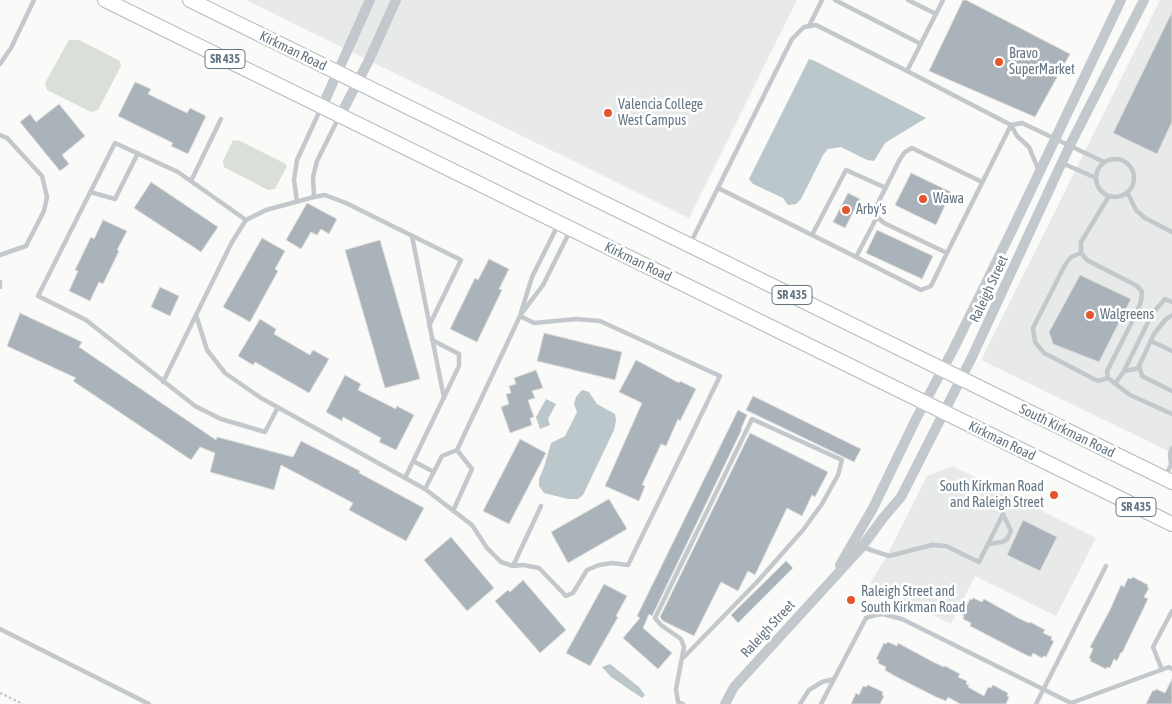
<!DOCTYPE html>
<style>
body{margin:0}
canvas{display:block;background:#fafaf8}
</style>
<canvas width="1172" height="704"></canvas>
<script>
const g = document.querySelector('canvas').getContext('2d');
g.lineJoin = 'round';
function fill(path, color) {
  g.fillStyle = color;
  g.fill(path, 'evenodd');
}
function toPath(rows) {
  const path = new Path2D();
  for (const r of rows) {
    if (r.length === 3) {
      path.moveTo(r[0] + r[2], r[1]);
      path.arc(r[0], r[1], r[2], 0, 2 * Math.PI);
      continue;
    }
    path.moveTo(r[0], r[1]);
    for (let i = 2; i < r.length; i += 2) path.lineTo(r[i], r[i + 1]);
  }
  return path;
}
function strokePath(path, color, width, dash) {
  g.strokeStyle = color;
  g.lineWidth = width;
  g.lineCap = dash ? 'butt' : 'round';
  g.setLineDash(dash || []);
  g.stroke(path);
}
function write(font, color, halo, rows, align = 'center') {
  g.font = font + ' "Asap Condensed",sans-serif';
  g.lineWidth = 5;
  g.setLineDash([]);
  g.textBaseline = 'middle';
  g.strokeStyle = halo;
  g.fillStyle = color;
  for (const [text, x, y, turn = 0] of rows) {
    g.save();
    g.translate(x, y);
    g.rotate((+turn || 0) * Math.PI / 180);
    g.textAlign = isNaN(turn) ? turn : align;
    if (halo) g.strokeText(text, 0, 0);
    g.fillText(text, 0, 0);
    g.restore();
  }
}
fill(toPath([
 [246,0,797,0,689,218],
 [1160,0,1172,0,1172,453,981,360],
 [953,466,1096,538,1056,616,975,576,951,624,870,583,886,557,927,476]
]), '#e8e9e9');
fill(toPath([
 [69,40,79,40,120,61,121,66,98,110,91,112,47,90,45,83],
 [233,140,240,141,284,163,287,166,275,189,268,190,224,167,223,161]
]), '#dadfd7');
fill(toPath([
 [809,59,815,61,926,118,885,143,874,161,867,160,841,147,828,149,823,155,801,199,796,204,788,205,783,198,753,184,749,179],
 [582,390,589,392,597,404,615,414,616,421,614,430,583,495,578,499,568,499,544,493,539,486,539,479,544,467,551,443,565,436,577,412,574,404,576,397],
 [546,399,556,404,548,419,550,425,540,429,536,417],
 [610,664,639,687,645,695,642,698,611,677,602,667]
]), '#bbc7cb');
const building = toPath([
 [963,0,966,0,1070,54,1035,117,929,71,963,0],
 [1172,12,1172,122,1157,154,1113,133,1172,12],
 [135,82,151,89,148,94,187,113,190,108,206,116,188,154,171,146,173,143,118,116,135,82],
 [59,104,85,136,62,155,69,164,60,171,20,122,30,114,36,122,59,104],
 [911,173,951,192,936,225,895,205,911,173],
 [151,182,218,227,201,252,134,208,151,182],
 [848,193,860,199,845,228,833,222,848,193],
 [307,203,337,219,329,234,321,229,317,235,311,232,301,249,286,240,307,203],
 [103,220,127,231,117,250,119,251,103,284,99,282,90,301,69,291,78,271,75,270,91,237,94,239,103,220],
 [877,230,933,256,922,279,866,253,877,230],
 [262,238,285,251,275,269,278,271,250,322,223,307,262,238],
 [380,240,420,379,385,388,345,250,380,240],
 [489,259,509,269,499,289,502,290,477,342,450,329,475,278,478,280,489,259],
 [1080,275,1131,299,1099,362,1053,344,1049,332,1080,275],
 [160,287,179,296,170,316,151,307,160,287],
 [20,313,82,342,79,347,216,440,217,437,293,457,301,441,360,471,359,473,424,508,406,541,349,510,353,503,281,465,274,490,210,472,215,453,200,447,191,460,73,381,76,378,7,346,20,313],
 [260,319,276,329,274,334,310,355,313,350,329,359,309,393,255,362,253,365,238,356,260,319],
 [544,333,622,352,615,380,537,361,544,333],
 [636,360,679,383,680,381,696,389,680,421,678,419,666,446,661,444,642,485,645,486,639,501,605,486,642,403,619,392,636,360],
 [536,370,543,388,532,391,535,398,528,400,534,417,530,418,532,425,510,433,501,407,509,404,506,394,511,393,509,386,516,384,514,378,536,370],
 [345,375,361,384,358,390,396,409,397,406,414,415,396,450,379,442,381,438,343,417,342,421,326,412,345,375],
 [753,396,861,449,854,462,746,410,753,396],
 [738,410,747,415,741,429,742,429,652,616,649,614,643,628,672,653,658,669,623,638,640,618,637,616,738,410],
 [750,433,828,472,815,497,812,495,802,516,787,508,755,575,748,571,738,591,721,582,694,636,663,621,660,617,750,433],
 [520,439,546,453,509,524,483,511,520,439],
 [609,499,627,529,568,563,551,532,609,499],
 [1023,520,1057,537,1040,571,1007,555,1023,520],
 [451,537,494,588,467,611,424,560,451,537],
 [786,561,793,568,738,623,731,615,786,561],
 [1133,577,1148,585,1147,587,1149,588,1144,597,1148,599,1122,653,1121,652,1117,661,1114,659,1110,668,1107,667,1106,669,1090,661,1091,659,1089,658,1093,649,1090,647,1110,610,1121,585,1124,587,1128,578,1131,579,1133,577],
 [523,580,566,630,540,653,495,601,508,590,510,592,523,580],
 [604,584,627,596,616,616,618,617,590,666,566,653,604,584],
 [973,598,982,602,984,599,1020,619,1029,623,1030,622,1045,630,1043,633,1052,637,1051,640,1054,641,1046,657,1043,656,1042,658,1033,653,1031,657,1022,653,970,626,971,623,963,619,964,616,962,615,970,599,972,600,973,598],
 [888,642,897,646,898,643,935,663,944,667,945,666,960,674,958,677,967,681,966,684,969,685,968,687,984,696,988,687,991,688,993,685,1008,693,1007,696,1009,697,1006,704,960,704,948,697,946,701,936,697,893,675,885,670,886,667,878,663,879,660,876,659,884,643,886,644,888,642],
 [1172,679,1172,704,1146,704,1153,690,1155,691,1156,689,1165,693,1172,679],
 [868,685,883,692,882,695,884,696,880,704,851,704,856,693,859,695,863,686,866,687,868,685]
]);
fill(building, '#aab3b9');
strokePath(building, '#dcdcda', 1);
const primary = toPath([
 [105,0,1172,524],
 [190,0,1172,482]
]);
strokePath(primary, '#b5babe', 16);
strokePath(toPath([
 [0,693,23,704]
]), '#bbbfc2', 2, [2.5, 2.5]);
strokePath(toPath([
 [835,0,921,44],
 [908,0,936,14],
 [943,0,907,71,1011,125,1017,136,1029,147,1039,171],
 [809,26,822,0],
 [0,64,11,48,34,0],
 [1011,125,1022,123,1104,162],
 [0,135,7,138,42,176,47,197,44,211,26,246,0,255],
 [1115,178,19],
 [1062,163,1096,178],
 [191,181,221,119],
 [982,182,912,148,905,152,900,159,876,207,877,217,884,223,947,253,1011,125],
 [718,188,856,257,877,217],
 [90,192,115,199,138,153],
 [1127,192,1136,210,1145,218,1172,232],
 [1109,196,1081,242,1081,253,1087,260,1137,286,1142,292,1141,301,1137,312,1107,371,1108,378,1130,395,1172,414],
 [314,197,313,177,317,161,339,117],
 [297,201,294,180,297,160,321,108],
 [246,220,178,172,115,143,38,296,86,320,195,406,221,419,265,432,278,407],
 [812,235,846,170,886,188],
 [412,236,444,398],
 [691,242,792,39,804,27,816,25,907,71],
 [1081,253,1071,257,1065,265,1033,328,1035,342,1044,353,1098,381,1108,378],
 [856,257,921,290,931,286,947,253],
 [0,282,0,287],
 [522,313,543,285,570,231],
 [196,315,207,350,225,373,261,398,425,489,472,525,487,548,501,562,513,566,523,565,539,568,566,596,573,593,587,570,599,565,612,563,628,565,720,376,600,321,576,319,534,323,520,316],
 [1172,315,1165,320,1154,334,1139,366,1142,376,1172,391],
 [1151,341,1172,351],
 [1124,371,1140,368],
 [163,382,232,242,246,220,266,210,314,197,325,195,346,203,461,260,429,326],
 [1115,384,1124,371,1152,314,1165,299,1172,302],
 [413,461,434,472],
 [1165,477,1171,465,1170,453,1172,448],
 [405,478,459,366,459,354,432,340],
 [425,489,442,456,457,450,520,316,532,277,558,225],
 [453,511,472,469,457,450],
 [989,544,1002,542,1007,539,1011,531,1003,514],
 [862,547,889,556,932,545,946,546,979,562,1003,514],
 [513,566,541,506],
 [0,629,149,704],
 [683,658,758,581,803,530,822,504,838,475,842,460,752,419,655,618,661,625,681,639,684,647,676,689,678,702,683,704],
 [1162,670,1153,647,1172,611],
 [800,704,809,690,822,682,834,679],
 [821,704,866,618,875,615,883,614,902,619,1071,703,1169,667,1172,669],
 [1036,704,1106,566]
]), '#c3c8cc', 4.5);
strokePath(toPath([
 [322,107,370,0],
 [340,116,369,60,396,0],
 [840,565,873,508,916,419,953,350,1012,230,1121,0],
 [725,704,734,687,861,548,883,518,901,497,972,357,1070,145,1144,0]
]), '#c3c8cc', 10);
strokePath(primary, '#fff', 14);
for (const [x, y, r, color] of [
 [999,62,5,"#e4572e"],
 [608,113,5,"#e4572e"],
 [923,199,5,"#e4572e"],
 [846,210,5,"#e4572e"],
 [1090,315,5,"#e4572e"],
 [1054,495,5,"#e4572e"],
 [851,600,5,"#e4572e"]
]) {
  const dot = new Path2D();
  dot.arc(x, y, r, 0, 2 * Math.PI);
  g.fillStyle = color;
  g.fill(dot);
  strokePath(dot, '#fff', 2);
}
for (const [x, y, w] of [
 [225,59,40],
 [792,295,40],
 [1136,507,40]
]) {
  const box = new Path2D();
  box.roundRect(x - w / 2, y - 9.5, w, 19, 4);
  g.fillStyle = '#fff';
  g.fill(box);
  strokePath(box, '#657683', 1);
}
write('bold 12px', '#657683', null, [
 ["SR 435",225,59],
 ["SR 435",792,295],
 ["SR 435",1136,507]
]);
write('14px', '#657683', '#fff', [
 ["Kirkman Road",293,51,26],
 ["Kirkman Road",638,262,26],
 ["Raleigh Street",989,289,-65],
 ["South Kirkman Road",1067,431,26],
 ["Kirkman Road",1002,441,26],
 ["Raleigh Street",768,629,-47]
]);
write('14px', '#657683', '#fff', [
 ["Bravo",1009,54],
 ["SuperMarket",1009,70],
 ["Valencia College",618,105],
 ["West Campus",618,121],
 ["Wawa",933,199],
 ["Arby's",856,210],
 ["Walgreens",1100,315],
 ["South Kirkman Road",1044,487,"right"],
 ["and Raleigh Street",1044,503,"right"],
 ["Raleigh Street and",861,592],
 ["South Kirkman Road",861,608]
], 'left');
</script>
